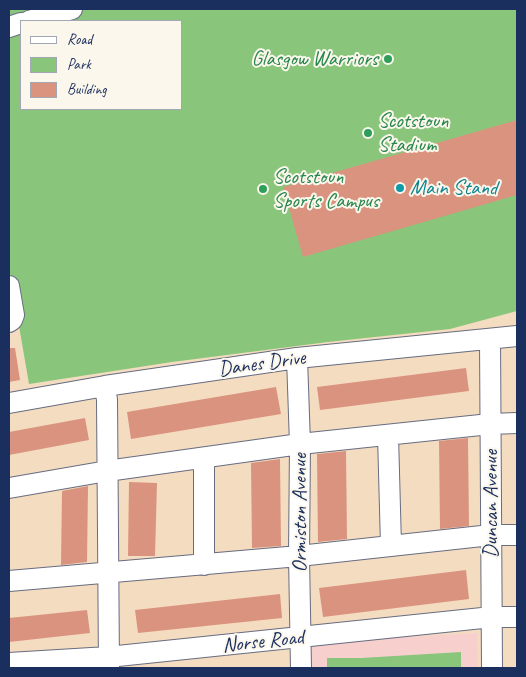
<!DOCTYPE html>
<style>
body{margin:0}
#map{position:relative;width:526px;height:677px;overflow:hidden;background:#f4dcc0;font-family:Caveat,sans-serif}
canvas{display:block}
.frame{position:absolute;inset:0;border:10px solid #1b2f5e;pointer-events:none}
.legend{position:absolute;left:20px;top:20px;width:162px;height:90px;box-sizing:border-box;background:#fbf7ec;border:1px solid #a1a7b3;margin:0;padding:6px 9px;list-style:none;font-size:15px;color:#1b2f5e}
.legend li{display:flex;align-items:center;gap:10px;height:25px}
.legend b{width:25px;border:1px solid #a1a7b3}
</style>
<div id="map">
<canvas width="526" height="677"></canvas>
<div class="frame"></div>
<ul class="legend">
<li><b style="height:6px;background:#fff"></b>Road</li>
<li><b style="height:14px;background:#89c67c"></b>Park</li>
<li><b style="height:14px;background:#da937e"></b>Building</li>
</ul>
</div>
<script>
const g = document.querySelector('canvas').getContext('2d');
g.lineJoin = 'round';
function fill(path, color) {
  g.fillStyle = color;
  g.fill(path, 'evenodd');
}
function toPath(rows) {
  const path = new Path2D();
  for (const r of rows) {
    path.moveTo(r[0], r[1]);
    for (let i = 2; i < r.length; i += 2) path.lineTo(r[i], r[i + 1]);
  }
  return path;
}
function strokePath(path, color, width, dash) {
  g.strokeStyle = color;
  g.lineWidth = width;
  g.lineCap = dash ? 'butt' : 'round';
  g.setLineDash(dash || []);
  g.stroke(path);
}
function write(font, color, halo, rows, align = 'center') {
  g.font = font + ' Caveat,sans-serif';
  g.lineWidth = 4;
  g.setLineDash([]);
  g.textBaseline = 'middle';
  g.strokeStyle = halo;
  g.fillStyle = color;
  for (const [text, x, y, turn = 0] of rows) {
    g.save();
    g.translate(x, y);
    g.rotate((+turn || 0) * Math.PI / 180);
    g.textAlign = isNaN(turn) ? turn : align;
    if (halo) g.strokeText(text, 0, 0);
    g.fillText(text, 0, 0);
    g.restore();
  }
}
fill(toPath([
 [477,633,478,668,310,668,310,642]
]), '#f7d0ce');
fill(toPath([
 [9,9,517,9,517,311,450,329,328,342,172,362,29,384,9,268],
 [21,21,181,21,181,109,21,109],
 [461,652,461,668,327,668,327,658,361,658]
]), '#89c67c');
fill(toPath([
 [517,120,517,195,303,257,283,187],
 [9,348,15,348,20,380,9,382],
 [466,368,469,391,320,410,317,387],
 [276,387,281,414,131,439,127,412],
 [85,418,89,440,9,455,9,432],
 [468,438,469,526,440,529,439,441],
 [346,451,347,539,318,542,317,454],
 [280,459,281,546,252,548,251,463],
 [129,482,157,483,155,556,128,556],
 [88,486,87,562,61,565,62,491],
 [466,570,469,599,323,617,319,588],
 [280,594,282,618,138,633,135,610],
 [87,610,90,633,9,642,9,618]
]), '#da937e');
const minor = toPath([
 [29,21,72,9],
 [9,27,21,23],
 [9,286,14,315,12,320,9,322],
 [490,339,492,668],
 [297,358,300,444,299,556,301,668],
 [105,386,107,400,109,668],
 [9,403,105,386,297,358,517,336],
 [388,435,391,546],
 [204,458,204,565],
 [9,488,107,471,300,444,490,424,517,423],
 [9,581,299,556,491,535,517,535],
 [9,663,108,657,492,617,517,617]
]);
strokePath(minor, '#676c80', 22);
strokePath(minor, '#fff', 20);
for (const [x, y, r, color] of [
 [388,59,5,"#2e9e5b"],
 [368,133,5,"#2e9e5b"],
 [400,188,5,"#0f9aa8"],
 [263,189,5,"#2e9e5b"]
]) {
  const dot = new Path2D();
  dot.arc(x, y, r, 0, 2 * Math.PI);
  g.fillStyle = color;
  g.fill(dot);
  strokePath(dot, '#fbf7ec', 2);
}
write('21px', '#27864d', '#fbf7ec', [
 ["Glasgow Warriors",378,59,"right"],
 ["Scotstoun",378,121],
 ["Stadium",378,145],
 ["Scotstoun",273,177],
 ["Sports Campus",273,201]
], 'left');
write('21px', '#0d838f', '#fbf7ec', [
 ["Main Stand",410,188]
], 'left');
write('21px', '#1b2f5e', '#fbf7ec', [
 ["Danes Drive",262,364,-8],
 ["Duncan Avenue",491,504,-90],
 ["Ormiston Avenue",300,513,-90],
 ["Norse Road",263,642,-6]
]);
</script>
